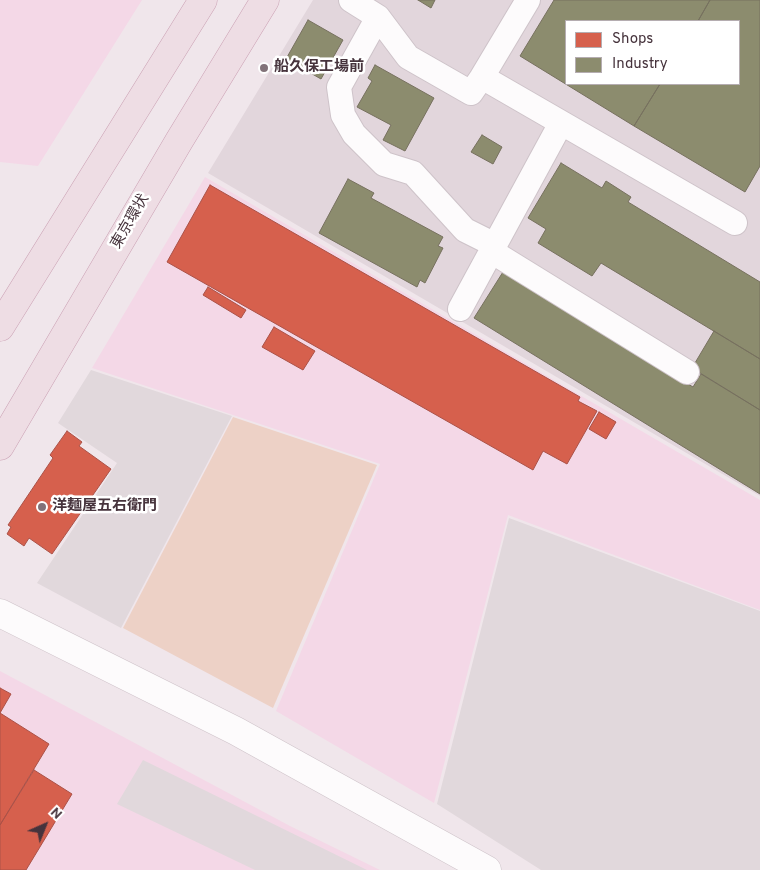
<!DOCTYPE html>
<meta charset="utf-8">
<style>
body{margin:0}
#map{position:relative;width:760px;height:870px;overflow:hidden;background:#f0e6eb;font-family:Overpass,sans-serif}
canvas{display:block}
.legend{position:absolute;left:565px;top:20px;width:175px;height:65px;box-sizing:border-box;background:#fff;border:1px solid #b5adb1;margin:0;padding:6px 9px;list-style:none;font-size:15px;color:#46333c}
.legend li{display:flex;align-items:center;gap:10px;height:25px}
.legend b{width:25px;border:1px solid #b5adb1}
.north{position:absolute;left:20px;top:800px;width:50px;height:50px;-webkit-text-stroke:4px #fff;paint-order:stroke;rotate:44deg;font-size:14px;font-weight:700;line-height:20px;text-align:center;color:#46333c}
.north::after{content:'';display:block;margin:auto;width:18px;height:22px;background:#46333c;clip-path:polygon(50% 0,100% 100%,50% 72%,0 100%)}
</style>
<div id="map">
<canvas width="760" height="870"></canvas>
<ul class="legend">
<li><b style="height:14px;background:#d6604d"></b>Shops</li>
<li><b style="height:14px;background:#8c8c6e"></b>Industry</li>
</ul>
<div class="north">N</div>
</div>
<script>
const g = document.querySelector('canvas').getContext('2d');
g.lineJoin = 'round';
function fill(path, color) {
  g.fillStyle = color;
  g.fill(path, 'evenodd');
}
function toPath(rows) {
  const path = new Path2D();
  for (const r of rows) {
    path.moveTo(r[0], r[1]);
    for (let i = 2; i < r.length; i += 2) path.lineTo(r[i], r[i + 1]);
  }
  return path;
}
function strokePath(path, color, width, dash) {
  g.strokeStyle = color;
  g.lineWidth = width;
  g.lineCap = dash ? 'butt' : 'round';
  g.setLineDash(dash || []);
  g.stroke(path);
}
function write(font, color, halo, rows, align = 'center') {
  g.font = font + ' Overpass,"Noto Sans JP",sans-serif';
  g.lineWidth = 5;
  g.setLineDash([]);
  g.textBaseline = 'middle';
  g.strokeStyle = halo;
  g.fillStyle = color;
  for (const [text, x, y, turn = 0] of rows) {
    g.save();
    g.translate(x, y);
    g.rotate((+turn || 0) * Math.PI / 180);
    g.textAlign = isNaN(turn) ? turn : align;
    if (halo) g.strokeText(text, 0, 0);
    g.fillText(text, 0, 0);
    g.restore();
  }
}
fill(toPath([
 [0,0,142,0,38,166,0,162],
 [205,177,760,500,760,610,508,515,434,803,276,711,380,464,92,368],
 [0,671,290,826,380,870,0,870]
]), '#f4d8e7');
fill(toPath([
 [313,0,760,0,760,496,208,173],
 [566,21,739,21,739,84,566,84]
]), '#e2d6dc');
fill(toPath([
 [233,417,377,465,273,708,123,628]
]), '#edd1c6');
fill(toPath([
 [91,370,232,416,121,628,37,583,117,463,58,423],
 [509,518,760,611,760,870,541,870,437,804],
 [143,760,367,870,255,870,117,804]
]), '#e1d8dc');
const shops = toPath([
 [210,185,580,397,578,401,597,411,567,464,543,451,533,470,167,262,210,185],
 [208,287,246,310,241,318,203,295,208,287],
 [274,327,315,351,303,370,262,347,274,327],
 [599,412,616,422,606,439,589,429,599,412],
 [67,431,82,442,79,446,111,469,52,554,29,538,24,546,7,534,11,527,8,525,53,458,50,455,67,431],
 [0,688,11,694,0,713,0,688],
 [0,713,49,744,0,825,0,713],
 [34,770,72,794,26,870,0,870,0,825,34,770]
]);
fill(shops, '#d6604d');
strokePath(shops, '#ab5248', 1);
const industry = toPath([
 [418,0,435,0,431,8,418,0],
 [554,0,710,0,698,21,566,21,566,84,660,84,634,126,520,56,554,0],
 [710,0,760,0,760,166,745,192,634,126,660,84,739,84,739,21,698,21,710,0],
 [308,20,343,40,321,79,286,59,308,20],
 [375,65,434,98,405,151,383,140,391,125,357,107,372,81,368,78,375,65],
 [482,135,502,147,493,164,471,152,482,135],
 [561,163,602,188,606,181,631,197,628,202,760,282,760,359,601,263,592,276,538,243,546,229,528,218,561,163],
 [348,179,374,193,371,198,443,237,438,246,443,248,425,283,420,280,417,287,319,233,348,179],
 [503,272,693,387,701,374,760,410,760,494,474,318,503,272],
 [714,331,760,359,760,410,692,368,714,331]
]);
fill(industry, '#8c8c6e');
strokePath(industry, '#77715f', 1);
const service = toPath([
 [351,0,378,17,408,57,471,93,482,77,735,223],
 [378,17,339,87,343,115,354,134,384,164,413,173,465,230,495,245],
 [482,77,528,0],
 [491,251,687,372],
 [460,309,561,123]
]);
const tertiary = toPath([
 [0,613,236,731,487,870]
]);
const trunk = toPath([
 [0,327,203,0],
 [0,446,179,141,265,0]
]);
strokePath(service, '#cec3c9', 26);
strokePath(tertiary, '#cec3c9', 29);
strokePath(trunk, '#caa0b3', 29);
strokePath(service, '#fdfbfc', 24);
strokePath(tertiary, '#fdfbfc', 28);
strokePath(trunk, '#eedde4', 28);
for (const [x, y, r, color] of [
 [264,68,5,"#827279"],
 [42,507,5,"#827279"]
]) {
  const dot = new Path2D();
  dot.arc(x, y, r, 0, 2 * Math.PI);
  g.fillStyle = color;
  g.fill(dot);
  strokePath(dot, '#fff', 2);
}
write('bold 15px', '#46333c', '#fff', [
 ["船久保工場前",274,68],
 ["洋麺屋五右衛門",52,507]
], 'left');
write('15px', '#46333c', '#fff', [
 ["東京環状",131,222,-60]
]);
</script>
